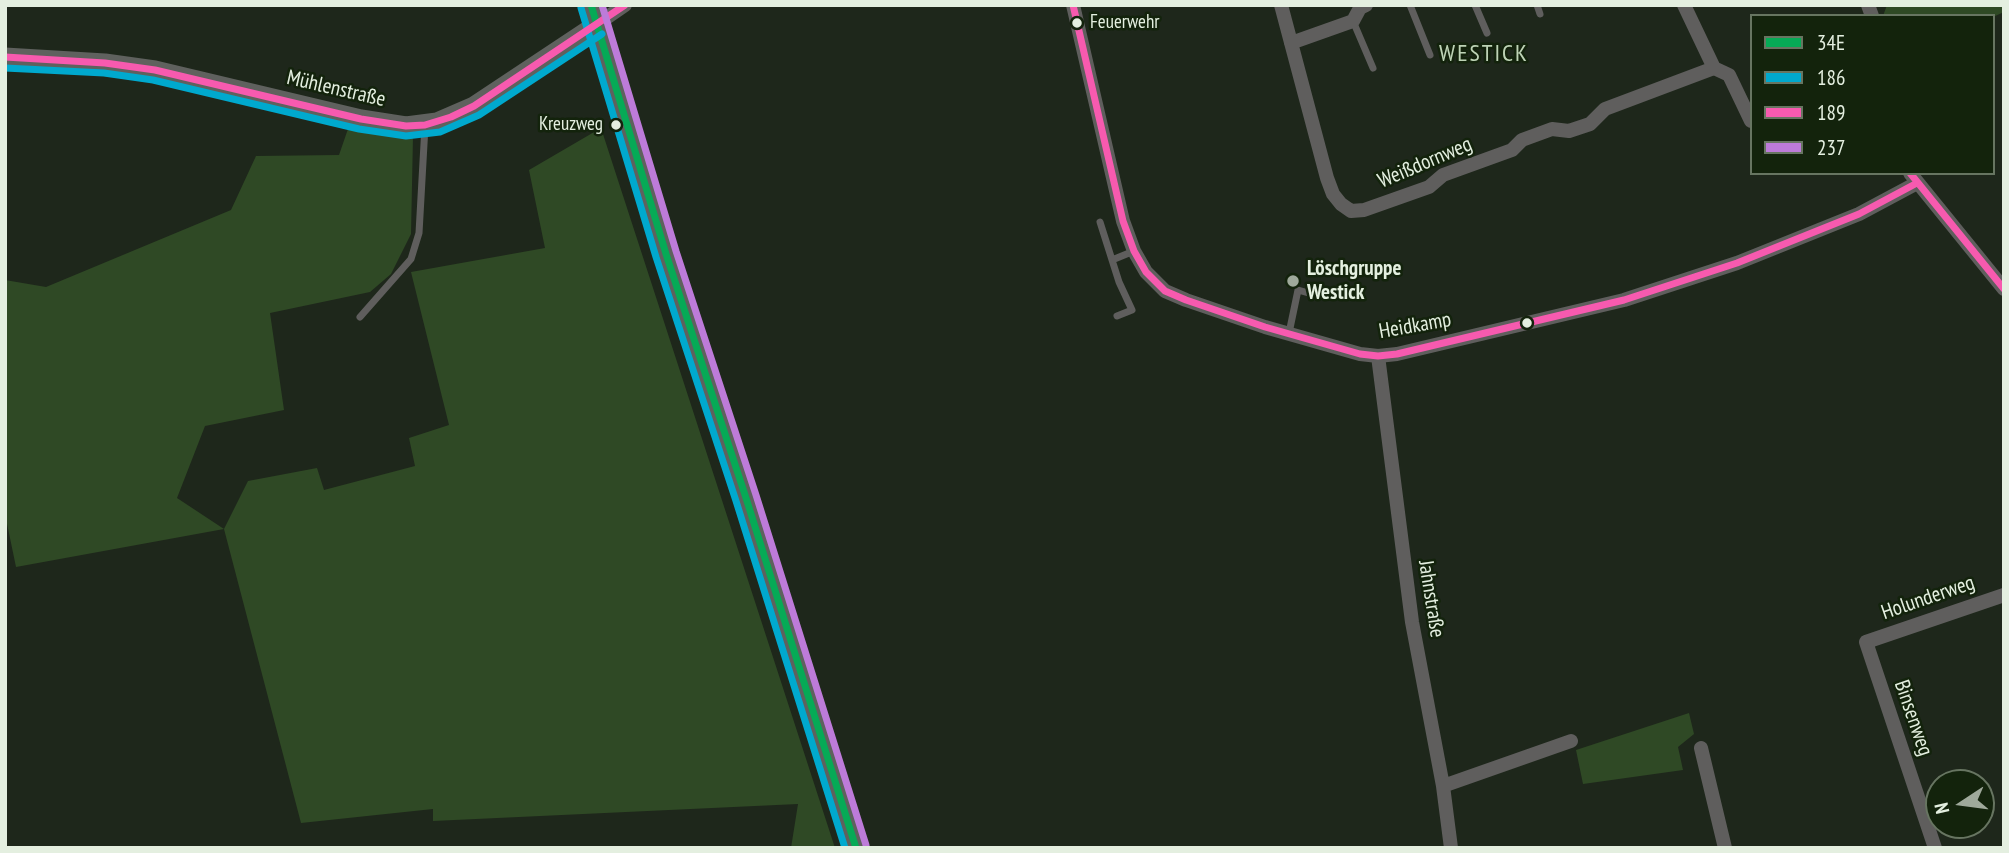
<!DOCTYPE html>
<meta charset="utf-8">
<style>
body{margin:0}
#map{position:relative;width:2009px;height:853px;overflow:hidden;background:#1e271b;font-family:"PT Sans Narrow",sans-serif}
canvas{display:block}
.frame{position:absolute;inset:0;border:7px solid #e4efe0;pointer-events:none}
.legend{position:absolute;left:1750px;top:14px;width:245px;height:161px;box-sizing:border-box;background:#13230c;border:2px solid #677561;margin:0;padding:9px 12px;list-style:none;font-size:21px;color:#e4efe0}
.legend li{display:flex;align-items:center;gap:14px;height:35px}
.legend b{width:35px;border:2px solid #677561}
.north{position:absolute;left:1925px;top:769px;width:70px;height:70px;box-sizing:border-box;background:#13230c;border:2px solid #677561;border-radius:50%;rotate:257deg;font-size:19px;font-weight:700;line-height:28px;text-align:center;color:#e4efe0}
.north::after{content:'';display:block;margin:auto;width:24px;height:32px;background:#9fa99b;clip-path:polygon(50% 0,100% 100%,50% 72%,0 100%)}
</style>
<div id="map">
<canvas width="2009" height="853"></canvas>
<div class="frame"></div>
<ul class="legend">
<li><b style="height:9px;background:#06aa56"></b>34E</li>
<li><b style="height:9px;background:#00a9ce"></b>186</li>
<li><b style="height:9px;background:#f75aaf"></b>189</li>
<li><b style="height:9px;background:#bd7bd9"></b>237</li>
</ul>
<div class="north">N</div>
</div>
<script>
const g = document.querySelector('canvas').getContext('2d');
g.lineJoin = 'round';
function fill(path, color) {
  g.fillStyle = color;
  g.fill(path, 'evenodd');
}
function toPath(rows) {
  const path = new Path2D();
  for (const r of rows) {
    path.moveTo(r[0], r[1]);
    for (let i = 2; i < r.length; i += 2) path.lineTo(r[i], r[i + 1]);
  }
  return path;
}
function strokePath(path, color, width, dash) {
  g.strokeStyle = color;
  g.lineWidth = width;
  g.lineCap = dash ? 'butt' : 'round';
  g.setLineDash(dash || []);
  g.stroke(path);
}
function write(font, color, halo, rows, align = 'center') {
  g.font = font + ' "PT Sans Narrow",sans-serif';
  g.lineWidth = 5;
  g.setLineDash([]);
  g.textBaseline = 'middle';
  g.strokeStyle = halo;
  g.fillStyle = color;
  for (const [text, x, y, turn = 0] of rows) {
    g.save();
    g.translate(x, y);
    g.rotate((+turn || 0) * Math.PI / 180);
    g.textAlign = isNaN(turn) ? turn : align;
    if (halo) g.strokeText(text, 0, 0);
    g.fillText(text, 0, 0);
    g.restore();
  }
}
fill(toPath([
 [1887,5,2004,5,2004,12,1993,17,1883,16],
 [349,126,413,136,411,234,391,274,370,292,270,313,284,410,205,426,177,498,224,529,248,481,317,468,324,490,415,466,409,438,449,425,411,272,545,248,529,170,601,128,835,848,791,848,798,804,433,821,433,809,301,823,224,529,16,567,5,514,5,280,46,287,231,210,256,156,339,155],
 [1689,713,1694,734,1678,747,1683,770,1583,784,1576,750]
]), '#2f4925');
strokePath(toPath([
 [1410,5,1430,55],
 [1475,5,1487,33],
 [1537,5,1540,14],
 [1353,21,1373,68],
 [1100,222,1119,282,1132,310,1117,316],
 [1112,260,1134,251],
 [360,317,411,259,419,233,425,126],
 [1289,333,1298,290,1319,296]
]), '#5f5e5d', 7);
strokePath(toPath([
 [1073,5,1123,221,1134,251,1146,272,1165,291,1186,300,1265,327,1360,354,1378,356,1397,354,1624,300,1737,263,1859,214,1917,183],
 [1281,5,1327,178,1333,194,1341,204,1351,211,1364,210,1429,187,1443,175,1512,150,1522,140,1552,129,1569,131,1590,124,1605,109,1714,68,1684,5],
 [1868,5,1872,16],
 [596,25,625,5],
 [1291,43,1353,21,1360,8,1366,5],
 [1714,68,1729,75,1751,121],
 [1910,173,2004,289],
 [1378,356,1412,622,1443,786,1451,848],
 [1701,748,1725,848],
 [1443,786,1571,741],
 [1935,848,1866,642,2004,595]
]), '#5f5e5d', 14);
strokePath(toPath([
 [591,5,666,254,746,498,856,848],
 [5,57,105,63,155,70,361,119,406,126,437,122,474,106,596,25]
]), '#5f615e', 19);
strokePath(toPath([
 [591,5,666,254,746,498,856,848]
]), '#06aa56', 7);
strokePath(toPath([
 [581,8,656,257,736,501,845,848],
 [5,68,104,73,153,80,359,129,406,136,440,132,479,115,602,34]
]), '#00a9ce', 7);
strokePath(toPath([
 [1073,5,1123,221,1134,251,1146,272,1165,291,1186,300,1265,327,1360,354,1378,356,1397,354,1624,300,1737,263,1859,214,1917,183],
 [5,57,105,63,155,70,361,119,406,126,425,125,451,117,474,106,625,5],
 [1910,173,2004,289]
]), '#f75aaf', 7);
strokePath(toPath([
 [602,5,676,251,756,495,866,845]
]), '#bd7bd9', 7);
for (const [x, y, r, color] of [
 [1077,23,6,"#e4efe0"],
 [616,125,6,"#e4efe0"],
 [1293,281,7,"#9fa99b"],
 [1527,323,6,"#e4efe0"]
]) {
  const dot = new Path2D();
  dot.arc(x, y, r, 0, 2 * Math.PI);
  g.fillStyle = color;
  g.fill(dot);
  strokePath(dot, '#13230c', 2.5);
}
write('19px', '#e4efe0', '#13230c', [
 ["Feuerwehr",1090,23],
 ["Kreuzweg",603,125,"right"]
], 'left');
write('21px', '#e4efe0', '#13230c', [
 ["Mühlenstraße",336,89,13],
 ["Weißdornweg",1425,163,-23],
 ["Heidkamp",1415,326,-10],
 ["Holunderweg",1928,598,-19],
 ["Jahnstraße",1431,599,81],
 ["Binsenweg",1913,718,71]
]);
write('bold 21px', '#e4efe0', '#13230c', [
 ["Löschgruppe",1307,269],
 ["Westick",1307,293]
], 'left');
g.letterSpacing = '2px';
write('24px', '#bed3b6', '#13230c', [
 ["WESTICK",1484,54]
]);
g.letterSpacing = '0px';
</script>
